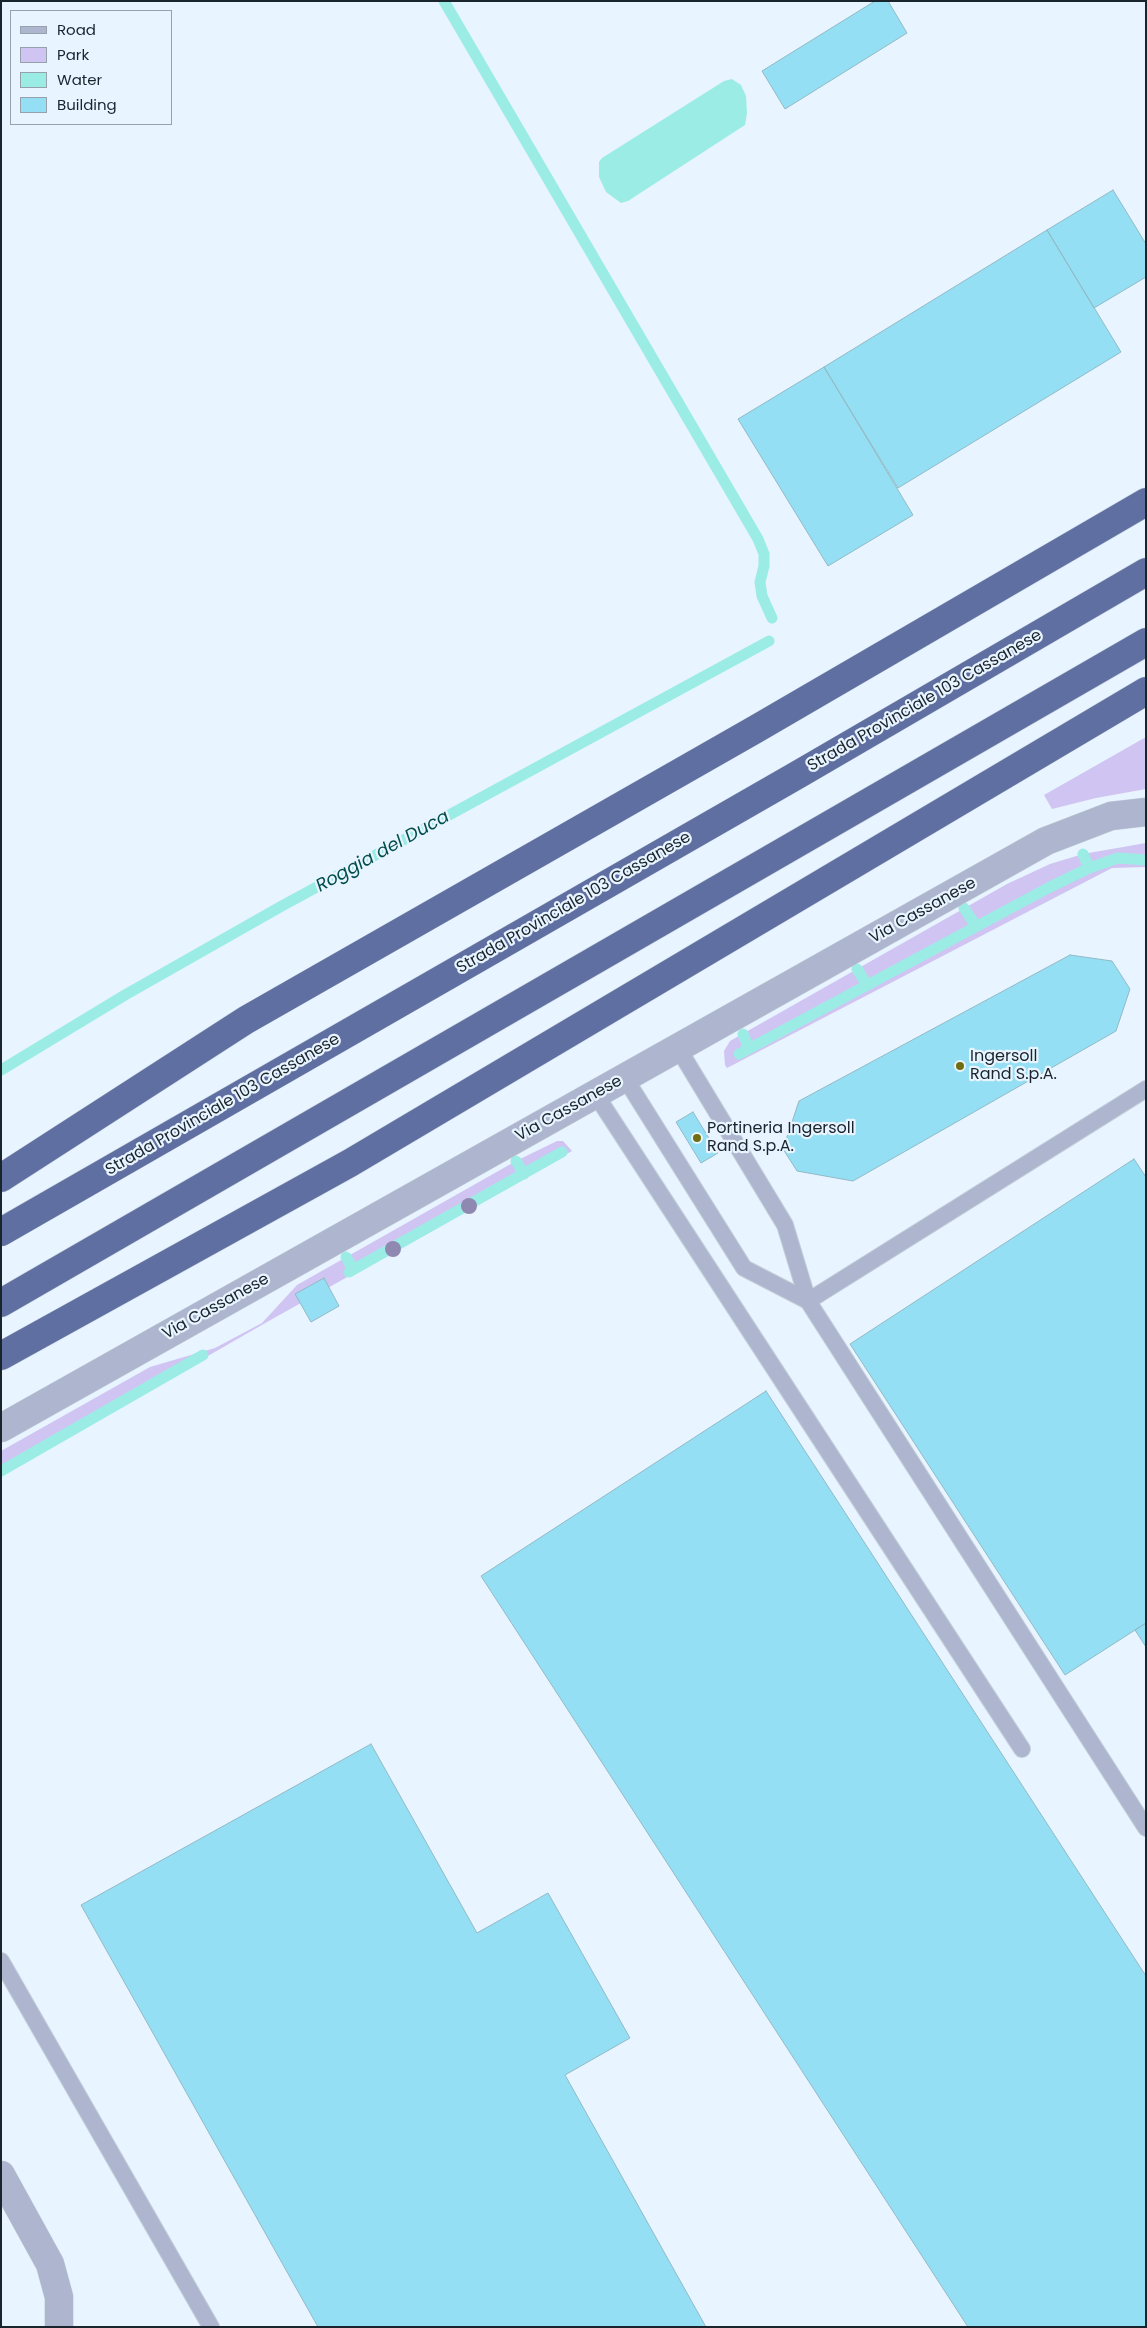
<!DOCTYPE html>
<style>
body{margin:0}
#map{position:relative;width:1147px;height:2328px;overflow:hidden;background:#e8f4ff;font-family:Poppins,sans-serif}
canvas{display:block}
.frame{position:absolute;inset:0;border:2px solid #19242d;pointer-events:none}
.legend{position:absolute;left:10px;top:10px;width:162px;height:115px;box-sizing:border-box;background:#e8f4ff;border:1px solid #95a1ab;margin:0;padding:6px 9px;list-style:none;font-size:15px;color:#19242d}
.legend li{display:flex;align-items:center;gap:10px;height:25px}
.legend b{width:25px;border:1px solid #95a1ab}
</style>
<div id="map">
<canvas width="1147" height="2328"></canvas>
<div class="frame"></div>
<ul class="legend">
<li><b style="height:6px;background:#adb6ce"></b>Road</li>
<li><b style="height:14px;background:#d0c4f2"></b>Park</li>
<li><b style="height:14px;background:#9cece6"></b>Water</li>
<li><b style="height:14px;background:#94dff3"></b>Building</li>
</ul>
</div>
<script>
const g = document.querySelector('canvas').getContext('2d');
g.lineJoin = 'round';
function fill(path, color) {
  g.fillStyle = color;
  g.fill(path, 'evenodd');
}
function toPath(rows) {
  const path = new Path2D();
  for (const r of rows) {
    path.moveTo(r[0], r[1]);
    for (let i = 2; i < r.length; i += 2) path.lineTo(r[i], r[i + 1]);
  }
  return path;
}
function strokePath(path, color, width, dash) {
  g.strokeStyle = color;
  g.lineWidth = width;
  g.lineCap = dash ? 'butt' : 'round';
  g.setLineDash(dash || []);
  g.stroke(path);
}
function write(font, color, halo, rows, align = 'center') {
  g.font = font + ' Poppins,sans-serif';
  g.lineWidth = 4.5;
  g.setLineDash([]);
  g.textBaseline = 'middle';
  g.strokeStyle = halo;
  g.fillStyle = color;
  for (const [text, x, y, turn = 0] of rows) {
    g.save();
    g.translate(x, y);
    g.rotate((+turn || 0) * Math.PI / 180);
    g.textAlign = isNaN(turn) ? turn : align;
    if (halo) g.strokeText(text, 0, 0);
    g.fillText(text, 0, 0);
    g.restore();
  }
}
fill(toPath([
 [1146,737,1146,789,1096,798,1052,809,1044,795],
 [1146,843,1146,867,1112,868,727,1068,725,1065,724,1051,730,1041,1007,884,1050,864,1083,854],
 [557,1141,563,1141,572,1151,267,1322,1,1475,1,1451,150,1367,215,1348,262,1323,297,1285,516,1161]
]), '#d0c4f2');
fill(toPath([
 [732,79,741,85,746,96,747,113,745,125,628,201,621,203,606,192,599,177,599,162,602,158,724,81]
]), '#9cece6');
strokePath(toPath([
 [444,1,758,539,764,554,764,566,760,582,762,596,772,618],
 [1083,854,1089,868],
 [964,908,976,926],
 [857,969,867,985],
 [743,1034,749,1048],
 [739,1054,1048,888,1089,868,1118,858,1146,860],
 [1,1070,125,995,280,907,769,641],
 [516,1161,524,1174],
 [346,1257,353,1269],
 [349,1272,562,1152],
 [1,1471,203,1355]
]), '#9cece6', 11);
const building = toPath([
 [875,1,888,1,907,33,785,109,762,71,875,1],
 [1113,190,1146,244,1146,277,1094,308,1047,230,1113,190],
 [1047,230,1121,352,898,488,824,367,1047,230],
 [824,367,913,515,828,566,738,419,824,367],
 [1070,955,1112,961,1130,989,1116,1031,853,1181,797,1171,783,1149,799,1101,1070,955],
 [693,1112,718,1153,701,1163,676,1122,693,1112],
 [1134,1159,1146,1177,1146,1623,1065,1675,850,1344,1134,1159],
 [324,1278,339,1306,311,1322,295,1294,324,1278],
 [766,1391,1146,1976,1146,2327,968,2327,481,1576,766,1391],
 [1146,1623,1146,1647,1135,1630,1146,1623],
 [371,1744,477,1933,548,1893,630,2038,565,2075,706,2327,318,2327,81,1905,371,1744]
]);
fill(building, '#94dff3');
strokePath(building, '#91bac6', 1);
const lane = toPath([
 [678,1048,785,1225,808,1301,1146,1828],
 [625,1078,744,1268,808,1301],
 [596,1095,1022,1749],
 [808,1301,1146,1089],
 [1,1961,211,2327]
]);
const street = toPath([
 [1,1428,1046,841,1111,816,1146,812],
 [1,2175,50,2264,59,2297,59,2327]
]);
const highway = toPath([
 [1,1178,246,1020,756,729,1146,502],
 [1,1232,799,774,1146,572],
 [1,1303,1146,642],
 [1,1356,350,1163,1146,691]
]);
strokePath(lane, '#c3cfd9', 18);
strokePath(street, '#c3cfd9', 29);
strokePath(highway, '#c3cfd9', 29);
strokePath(lane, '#adb6ce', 16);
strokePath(street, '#adb6ce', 28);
strokePath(highway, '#606fa1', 28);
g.fillStyle = '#8f88b0';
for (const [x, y] of [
 [469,1206],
 [393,1249]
]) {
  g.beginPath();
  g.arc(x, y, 8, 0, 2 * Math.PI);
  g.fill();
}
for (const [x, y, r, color] of [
 [960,1066,5,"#6f6e10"],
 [697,1138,5,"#6f6e10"]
]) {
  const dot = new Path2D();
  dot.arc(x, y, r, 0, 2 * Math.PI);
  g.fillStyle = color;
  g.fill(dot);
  strokePath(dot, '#e8f4ff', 2);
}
write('16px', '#19242d', '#e8f4ff', [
 ["Strada Provinciale 103 Cassanese",925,701,-30],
 ["Strada Provinciale 103 Cassanese",574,903,-30],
 ["Via Cassanese",923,911,-29],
 ["Strada Provinciale 103 Cassanese",223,1105,-30],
 ["Via Cassanese",569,1109,-29],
 ["Via Cassanese",216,1307,-29]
]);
write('16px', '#19242d', '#e8f4ff', [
 ["Ingersoll",970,1057],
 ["Rand S.p.A.",970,1075],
 ["Portineria Ingersoll",707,1129],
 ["Rand S.p.A.",707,1147]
], 'left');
write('italic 18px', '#014e4b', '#e8f4ff', [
 ["Roggia del Duca",383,852,-29]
]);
</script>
